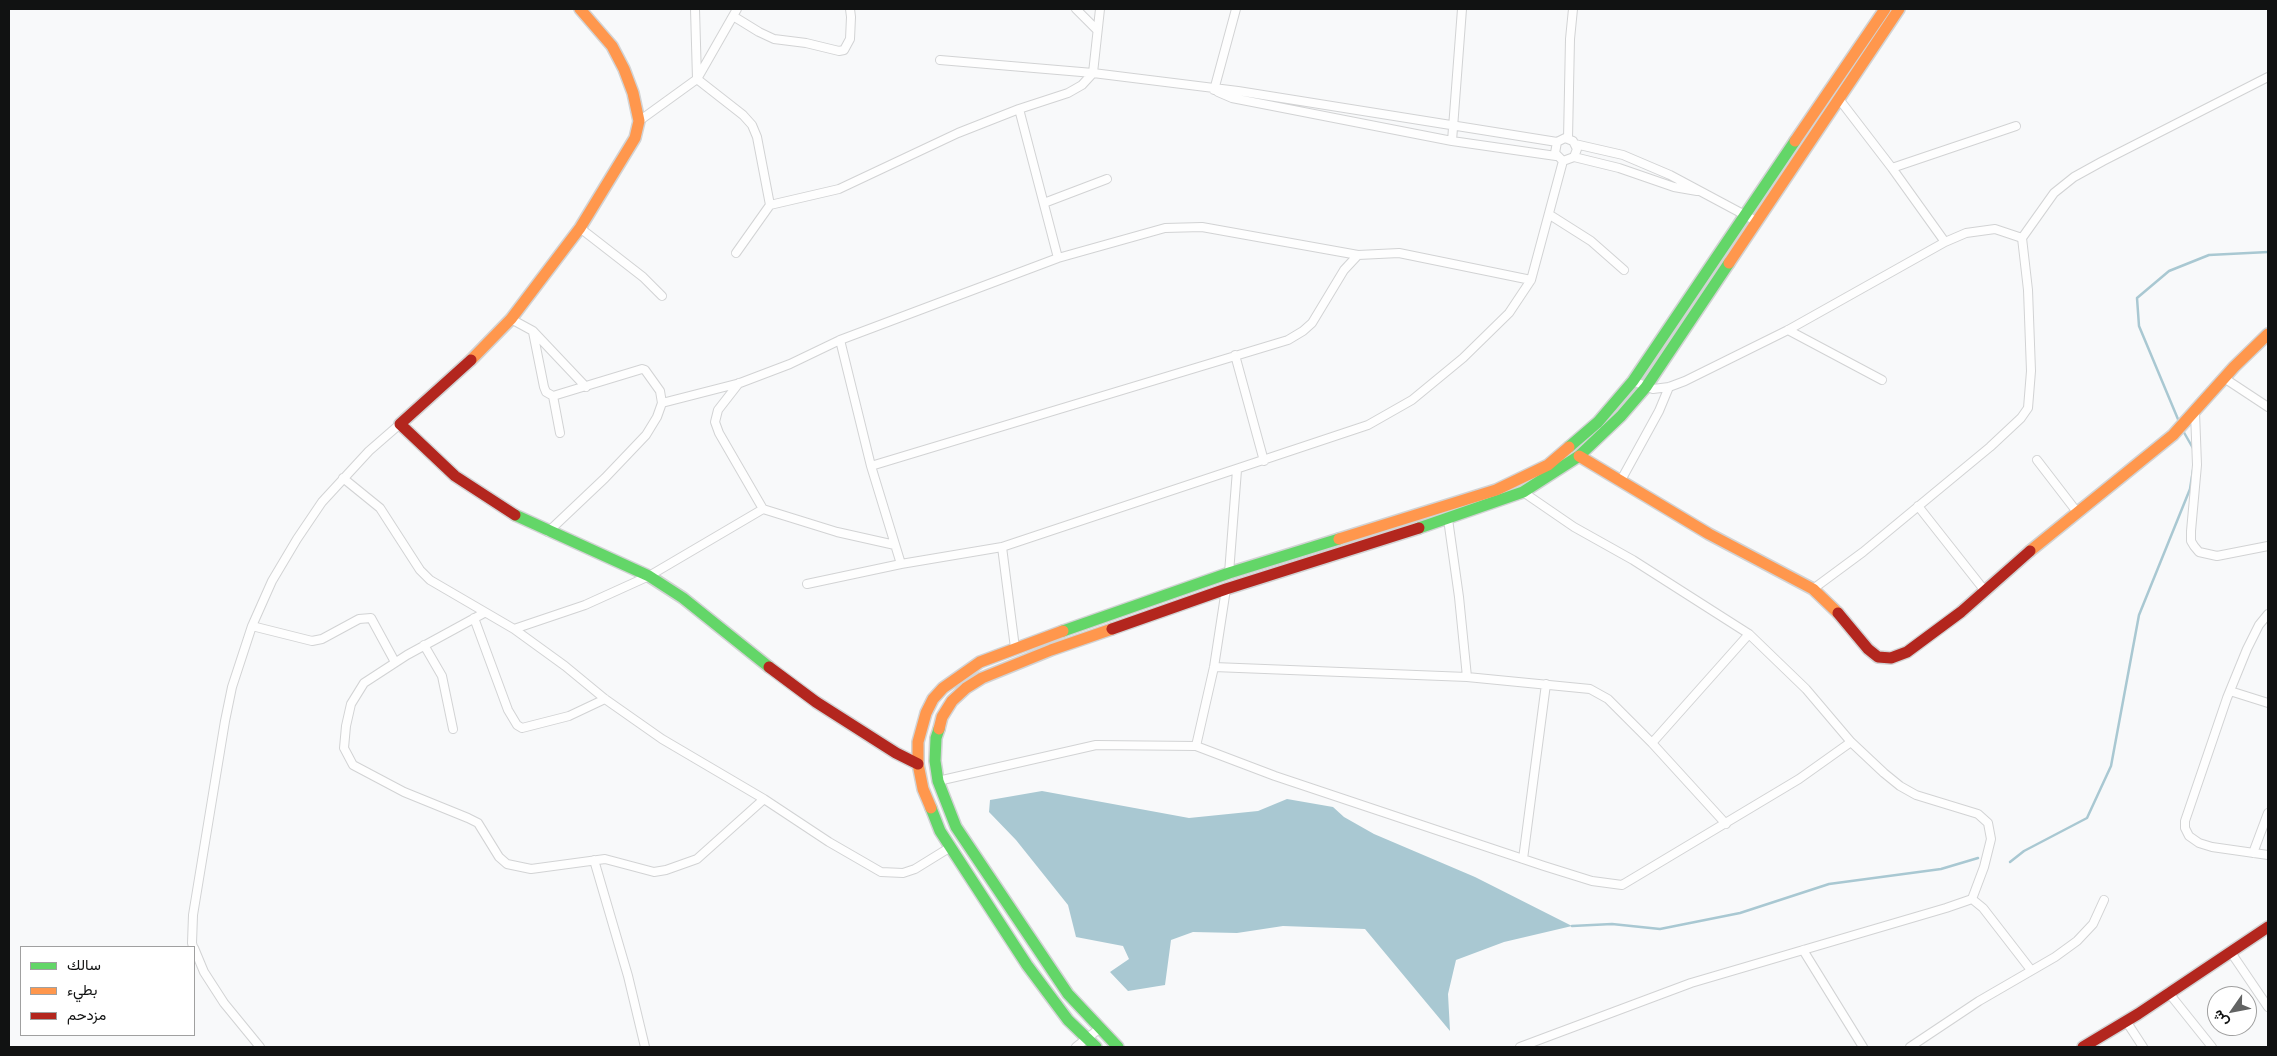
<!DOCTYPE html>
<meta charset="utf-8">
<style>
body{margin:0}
#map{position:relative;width:2277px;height:1056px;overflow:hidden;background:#f8f9fa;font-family:"Archivo Narrow",Vazirmatn,sans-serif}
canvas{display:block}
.frame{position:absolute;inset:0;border:10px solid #111212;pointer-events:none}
.legend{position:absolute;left:20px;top:946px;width:175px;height:90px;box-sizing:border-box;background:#fff;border:1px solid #a0a0a0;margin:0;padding:6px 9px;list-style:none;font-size:15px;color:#111212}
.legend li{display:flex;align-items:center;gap:10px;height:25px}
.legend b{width:25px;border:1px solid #a0a0a0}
.north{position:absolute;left:2207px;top:986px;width:50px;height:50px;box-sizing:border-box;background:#fff;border:1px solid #a0a0a0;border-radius:50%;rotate:237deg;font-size:14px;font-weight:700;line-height:20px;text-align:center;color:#111212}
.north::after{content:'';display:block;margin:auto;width:18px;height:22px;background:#626363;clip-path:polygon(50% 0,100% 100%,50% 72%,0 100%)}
</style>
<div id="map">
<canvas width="2277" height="1056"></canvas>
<div class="frame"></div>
<ul class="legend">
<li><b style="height:6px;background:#63d668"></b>سالك</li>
<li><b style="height:6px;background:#ff974d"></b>بطيء</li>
<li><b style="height:6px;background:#b3261e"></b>مزدحم</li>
</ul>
<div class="north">ش</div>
</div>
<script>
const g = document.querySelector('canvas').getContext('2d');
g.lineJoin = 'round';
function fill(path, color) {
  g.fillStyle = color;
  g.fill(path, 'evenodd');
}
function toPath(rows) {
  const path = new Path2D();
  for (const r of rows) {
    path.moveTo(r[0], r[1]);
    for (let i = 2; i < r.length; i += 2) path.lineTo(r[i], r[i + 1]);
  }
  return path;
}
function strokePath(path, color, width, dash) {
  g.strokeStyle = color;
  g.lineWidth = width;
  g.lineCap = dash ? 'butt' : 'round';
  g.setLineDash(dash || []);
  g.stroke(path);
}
fill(toPath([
 [1042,791,1189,818,1258,811,1287,799,1333,807,1344,817,1374,834,1475,877,1572,926,1504,942,1456,960,1448,994,1450,1031,1365,929,1283,926,1237,933,1193,932,1171,940,1165,985,1128,991,1110,972,1129,959,1123,946,1076,937,1068,905,1016,840,989,812,990,800]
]), '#a9c8d2');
strokePath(toPath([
 [2180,424,2139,326,2137,298,2169,271,2209,255,2268,252],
 [2182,429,2194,450],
 [2010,862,2024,851,2087,818,2111,766,2139,615,2190,489,2193,470],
 [1572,926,1612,924,1660,929,1740,913,1829,884,1941,869,1978,858]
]), '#a9c8d2', 2.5);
const street = toPath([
 [695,9,697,79,743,115,752,125,757,137,770,205],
 [1076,9,1097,30],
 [733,16,759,32,774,39,806,43,839,51,844,50,850,39,851,17,850,9],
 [940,60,1093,73,1238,91,1557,142],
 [1214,90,1236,9],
 [1218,92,1232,98,1452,141,1556,156],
 [1839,99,1892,168,1945,242],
 [1019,109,1058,258],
 [639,121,697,79,737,9],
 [1568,139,1570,39,1573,9],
 [1452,141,1462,9],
 [1575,144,1623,155,1670,175,1756,221],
 [1574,157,1577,149,1573,141,1565,138,1557,142,1555,153,1563,161,1574,157,1619,168,1674,187,1697,191],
 [1892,168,2016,126],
 [1044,203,1107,179],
 [1550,215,1591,241,1624,270],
 [580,228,643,277,662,296],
 [736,253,770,205,839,189,958,133,1019,109,1068,93,1082,85,1093,73,1100,9],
 [511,319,533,331,586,387],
 [1788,330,1882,380],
 [533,332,544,387,546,392,553,396],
 [840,340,871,466,901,564],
 [1235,355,1264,461],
 [2224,378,2268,407],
 [1633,381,1653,389,1669,387,1685,381,1788,330,1945,242,1966,233,1995,229,2022,238],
 [662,403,740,383,790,364,840,340,1058,258,1165,228,1202,227,1358,255],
 [2195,412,2197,465,2191,531,2191,541,2194,546,2199,552,2217,556,2268,546],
 [2037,460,2077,512],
 [871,466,1288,340,1303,331,1312,323,1344,270,1358,255,1399,253,1531,280],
 [343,478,380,508,420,570,430,580,514,629,565,666,605,699,662,739,764,799,829,842,881,872,903,873,915,869,949,848],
 [1620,482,1659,411,1669,387],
 [1918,506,1985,591],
 [763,509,837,532,895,545],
 [1448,519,1459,597,1467,677],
 [548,532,605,478,646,435,657,417,662,403,660,391,645,370,642,369,553,396,560,433],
 [1002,547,1015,648],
 [1229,573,1237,470],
 [807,584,901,564,1002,547,1368,425,1412,400,1463,358,1509,313,1531,280,1563,161],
 [1813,589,1863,552,1990,447,2021,418,2028,408,2031,371,2028,290,2022,238,2054,193,2074,177,2103,161,2268,77],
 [484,613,407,655,364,683,351,704,346,726,344,748,353,765,404,792,468,818,478,823,499,857,507,864,531,869,605,859,654,872,666,870,697,859,764,799],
 [2268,614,2259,625,2247,649,2227,698,2185,821,2185,828,2189,836,2199,843,2212,847,2268,855],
 [474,618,508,710,517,725,522,728,569,716,605,699],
 [252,626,312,641,322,639,359,619,371,618,395,662],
 [514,629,585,605,649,576,763,509,719,433,715,422,718,410,739,383],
 [424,645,442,676,453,729],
 [1214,667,1467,677,1590,689,1608,699,1652,743,1726,824],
 [2230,691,2268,703],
 [1652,743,1749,634],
 [1196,746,1214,667,1226,589],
 [938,781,1096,745,1196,746,1275,776,1544,866,1592,881,1622,885,1799,779,1851,742],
 [2253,853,2268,813],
 [1523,859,1546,684],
 [594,860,628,976,645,1047],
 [1972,899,1983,908,2031,970],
 [193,947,192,943,193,915,225,721,232,687,252,626,272,581,297,539,322,502,369,451,400,424],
 [194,948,204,972,224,1003,260,1047],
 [1803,950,1863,1047],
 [2230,951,2268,1007],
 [2168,992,2212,1047],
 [2126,1021,2143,1047],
 [1076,1047,1099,1029],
 [1520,1047,1691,983,1946,908,1972,899,1984,867,1991,839,1988,823,1978,814,1916,795,1900,786,1884,773,1851,742,1806,689,1749,634,1633,560,1574,527,1523,492],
 [1910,1047,1979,1001,2055,957,2077,941,2093,924,2104,900]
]);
const fast = toPath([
 [1569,447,1598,422,1633,381,1795,141],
 [515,515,649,576,683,598,769,667],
 [1419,528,1523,492,1579,456,1621,416,1646,387,1729,263],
 [1063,631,1229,573,1339,539],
 [939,729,936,738,935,761,938,781,956,827,1068,994,1118,1047],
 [931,808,940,831,1027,965,1068,1020,1096,1047]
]);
const slow = toPath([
 [1795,141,1885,9],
 [1729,263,1899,9],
 [471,360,511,319,580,228,635,138,639,121,633,93,624,69,612,46,580,9],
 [1579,456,1709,534,1813,589,1838,613],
 [1339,539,1496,490,1548,465,1569,447],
 [2030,551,2173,435,2234,367,2268,334],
 [939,729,942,717,952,701,966,688,982,678,1051,650,1112,629],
 [931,808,923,789,918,764,918,742,926,713,933,699,943,688,980,662,1063,631]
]);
const jam = toPath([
 [471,360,400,424,455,476,515,515],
 [1838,613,1868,649,1878,657,1891,658,1907,652,1961,612,2030,551],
 [1112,629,1226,589,1419,528],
 [769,667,816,702,896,753,918,764],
 [2083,1047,2138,1014,2268,927]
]);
strokePath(street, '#d2d3d4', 10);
strokePath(fast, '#d2d3d4', 14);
strokePath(slow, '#d2d3d4', 14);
strokePath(jam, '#d2d3d4', 14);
strokePath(street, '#fefefe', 8);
strokePath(fast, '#63d668', 11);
strokePath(slow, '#ff974d', 11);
strokePath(jam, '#b3261e', 11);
</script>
